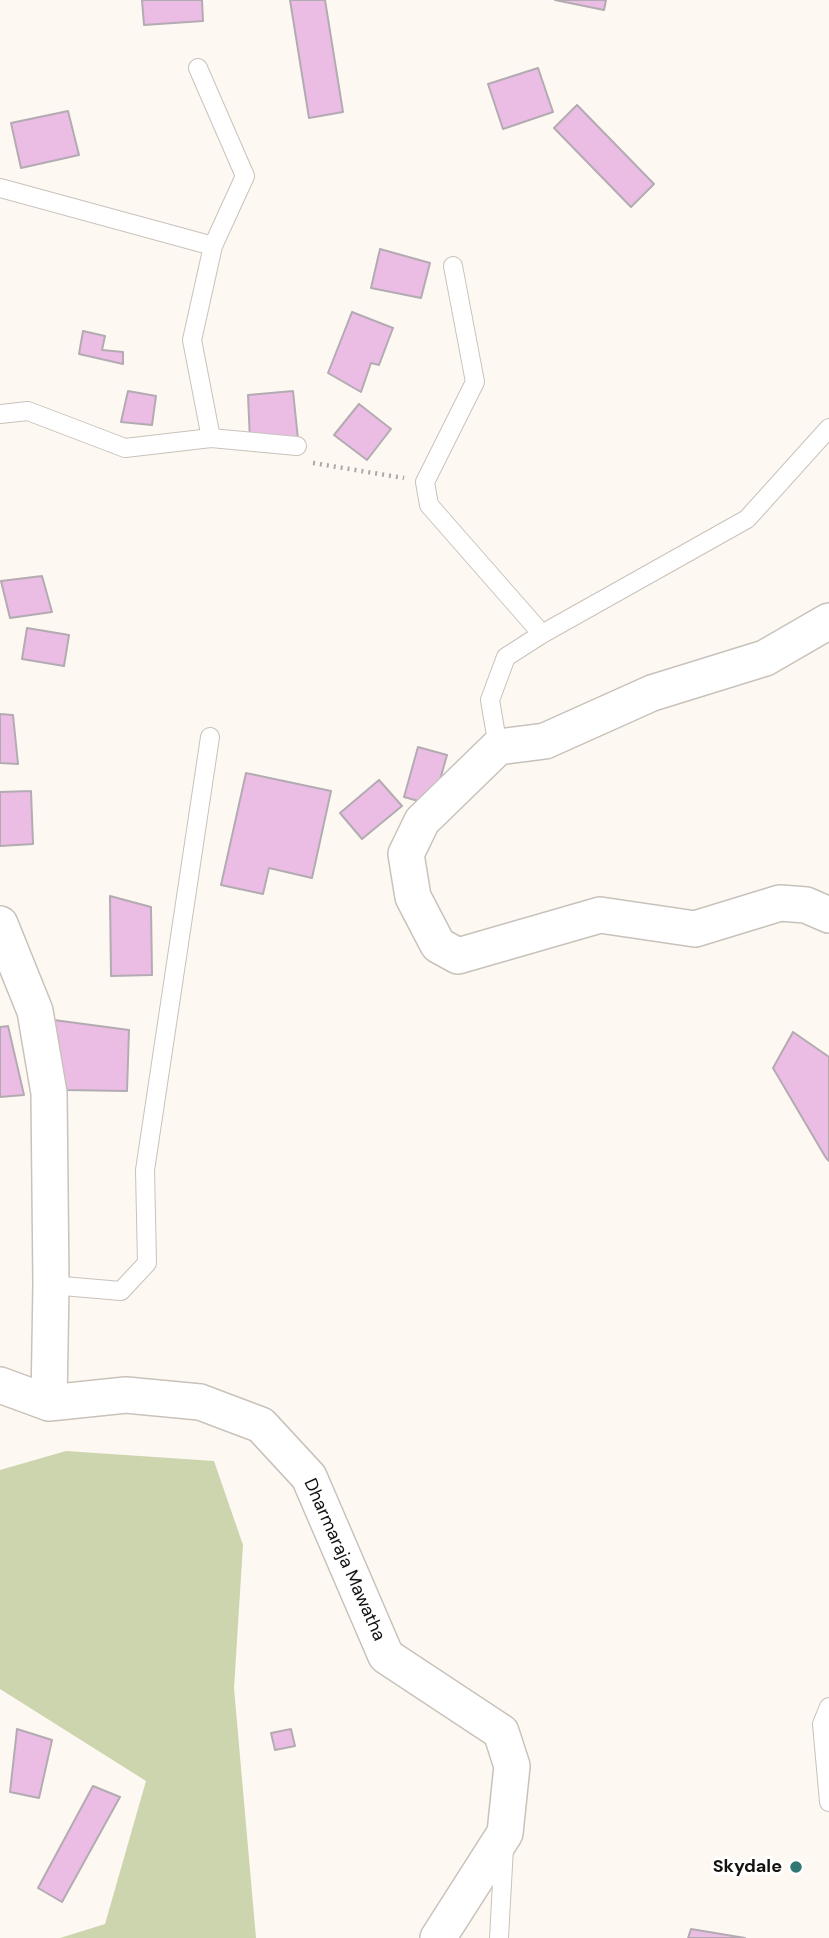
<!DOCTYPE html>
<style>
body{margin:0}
canvas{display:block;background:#fef8f2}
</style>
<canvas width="829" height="1938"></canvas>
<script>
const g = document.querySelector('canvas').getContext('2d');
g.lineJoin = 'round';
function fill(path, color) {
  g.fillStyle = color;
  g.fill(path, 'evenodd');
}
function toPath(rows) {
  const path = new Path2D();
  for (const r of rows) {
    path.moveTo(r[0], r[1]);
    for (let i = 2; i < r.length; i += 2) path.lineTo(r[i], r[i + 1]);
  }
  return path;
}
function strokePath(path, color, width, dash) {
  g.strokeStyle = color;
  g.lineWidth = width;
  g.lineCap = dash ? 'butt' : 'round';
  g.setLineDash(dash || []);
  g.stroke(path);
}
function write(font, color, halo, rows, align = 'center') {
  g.font = font + ' "DM Sans",sans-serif';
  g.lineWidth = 6;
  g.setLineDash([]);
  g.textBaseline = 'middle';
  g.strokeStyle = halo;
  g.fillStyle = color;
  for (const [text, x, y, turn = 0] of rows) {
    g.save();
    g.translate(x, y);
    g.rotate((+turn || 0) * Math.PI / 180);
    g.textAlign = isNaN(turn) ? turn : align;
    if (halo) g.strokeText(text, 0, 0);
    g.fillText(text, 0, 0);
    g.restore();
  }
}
fill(toPath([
 [66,1451,214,1461,243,1545,234,1688,256,1938,60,1938,105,1924,146,1781,0,1689,0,1470]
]), '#cdd5af');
const building = toPath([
 [142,0,202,0,203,21,144,25,142,0],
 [290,0,325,0,343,112,309,118,290,0],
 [555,0,606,0,604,10,555,0],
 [538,68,553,112,503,129,488,84,538,68],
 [577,105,654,184,631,207,554,128,577,105],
 [68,111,79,155,21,168,11,123,68,111],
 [380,249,430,263,421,298,371,288,380,249],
 [352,312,393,328,379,365,371,363,361,392,328,373,352,312],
 [83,331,105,336,102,350,123,352,123,364,79,354,83,331],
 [128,391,156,396,152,425,121,422,128,391],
 [293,391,298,439,250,441,248,395,293,391],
 [359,404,391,429,367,460,334,435,359,404],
 [42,576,52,612,10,618,1,581,42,576],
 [27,628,69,635,64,666,22,659,27,628],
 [0,714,13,715,18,764,0,763,0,714],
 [418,747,447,755,433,805,404,797,418,747],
 [246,773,331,791,312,878,269,868,263,894,221,885,246,773],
 [379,780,402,806,362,839,340,813,379,780],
 [31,791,33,844,0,846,0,792,31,791],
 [110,896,151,907,152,975,111,976,110,896],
 [54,1020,129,1030,127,1091,65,1090,54,1020],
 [8,1026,24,1095,0,1097,0,1027,8,1026],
 [793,1032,829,1057,829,1161,826,1158,773,1068,793,1032],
 [17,1729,52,1740,39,1798,10,1792,17,1729],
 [291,1729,295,1746,275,1750,271,1733,291,1729],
 [93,1786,120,1797,62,1902,38,1888,93,1786],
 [691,1929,745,1938,688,1938,691,1929]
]);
fill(building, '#ebbde5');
strokePath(building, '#b3abb2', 2);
const service = toPath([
 [198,68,245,176,213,246,192,340,211,438],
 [0,188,213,246],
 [453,266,475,382,425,482,429,505,542,634],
 [0,414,28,411,125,448,211,438,297,446],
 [498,747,490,700,506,657,542,634,747,519,829,428],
 [51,1285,121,1291,147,1263,145,1170,210,737],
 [829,1707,822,1724,829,1802],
 [499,1938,504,1847]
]);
const minor = toPath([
 [829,621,765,658,652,693,545,741,498,747,422,821,406,854,413,897,438,945,458,956,600,915,695,929,780,903,806,905,829,915],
 [0,924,35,1011,49,1093,51,1285,49,1403],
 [0,1385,49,1403,126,1395,200,1402,261,1425,309,1477,386,1656,501,1732,512,1766,505,1833,438,1938]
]);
strokePath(service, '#c9c2bb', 20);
strokePath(minor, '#c9c2bb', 38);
strokePath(toPath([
 [313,463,404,478]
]), '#aca8a3', 4.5, [2, 5]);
strokePath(service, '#fff', 18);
strokePath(minor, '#fff', 35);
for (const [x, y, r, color] of [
 [796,1867,7,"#307871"]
]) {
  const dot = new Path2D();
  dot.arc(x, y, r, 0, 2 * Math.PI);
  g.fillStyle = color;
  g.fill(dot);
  strokePath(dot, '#fff', 2.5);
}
write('18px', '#14110f', '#fff', [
 ["Dharmaraja Mawatha",344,1560,66]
]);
write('bold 18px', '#14110f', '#fff', [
 ["Skydale",782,1867]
], 'right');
</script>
